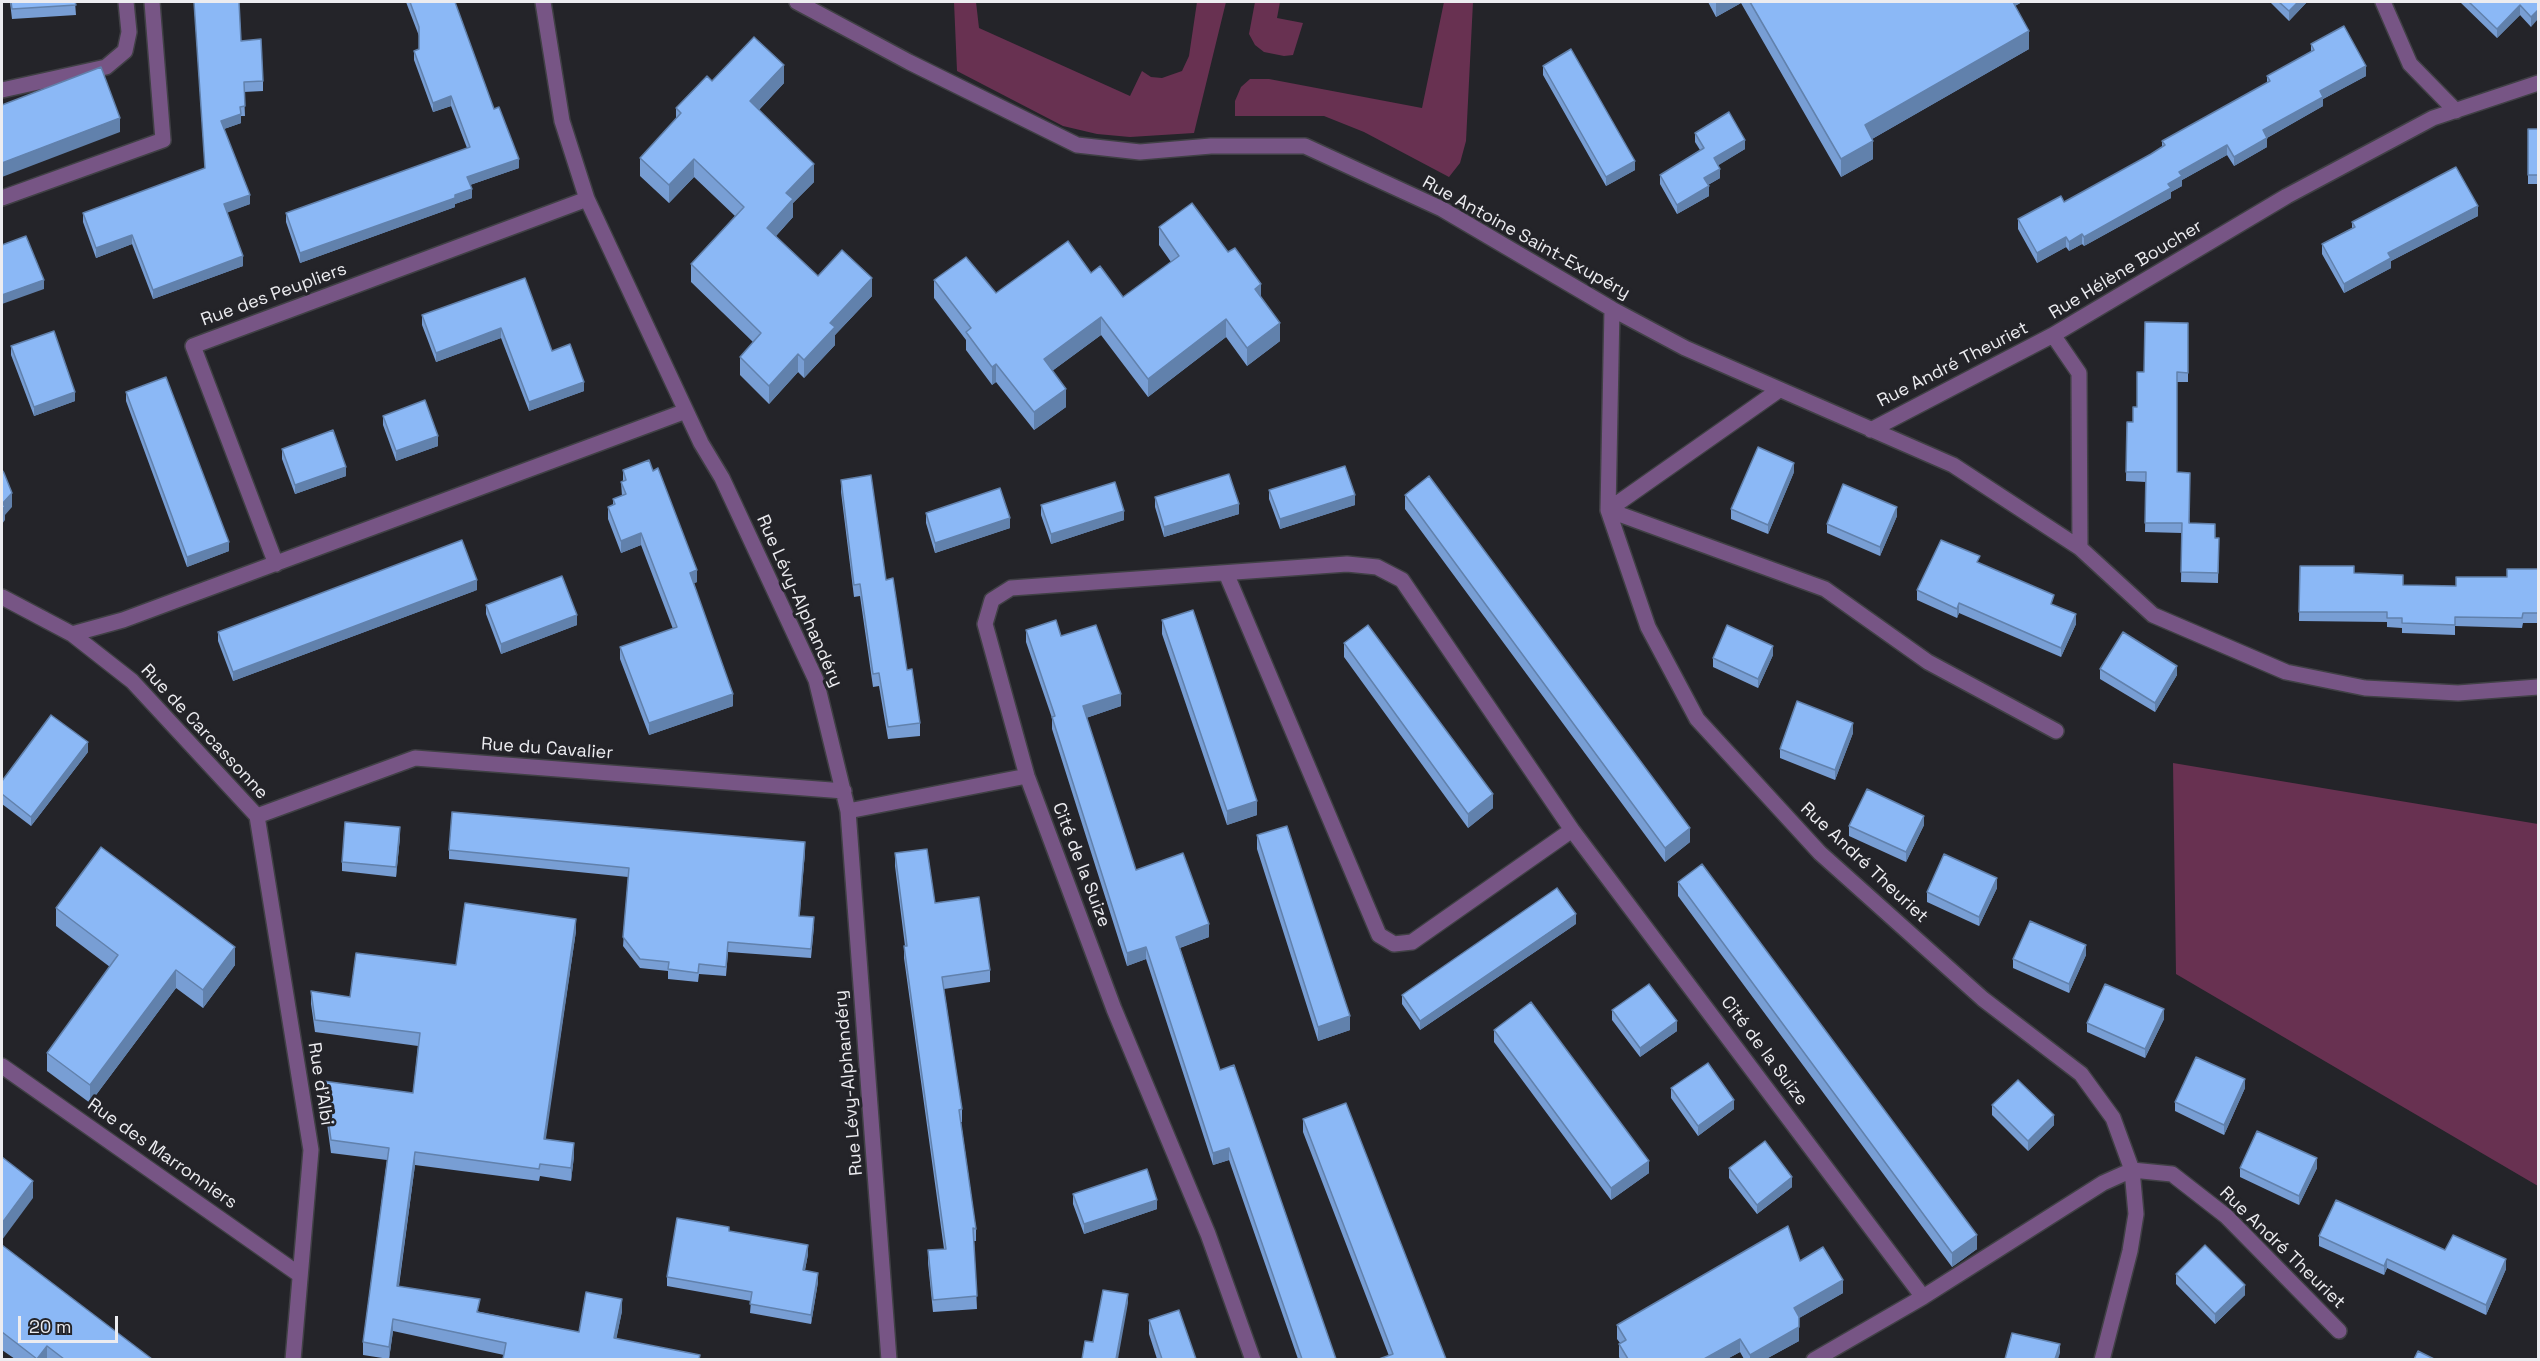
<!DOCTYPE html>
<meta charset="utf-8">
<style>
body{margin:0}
#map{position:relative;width:2540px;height:1361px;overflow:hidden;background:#242429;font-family:"Space Grotesk",sans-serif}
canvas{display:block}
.frame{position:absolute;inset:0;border:3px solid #ececf0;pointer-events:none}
.scale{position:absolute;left:18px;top:1316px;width:100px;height:27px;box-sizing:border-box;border:3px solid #ececf0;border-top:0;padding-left:8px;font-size:18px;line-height:21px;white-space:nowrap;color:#ececf0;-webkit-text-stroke:4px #242429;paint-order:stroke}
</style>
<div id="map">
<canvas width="2540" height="1361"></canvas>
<div class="frame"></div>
<div class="scale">20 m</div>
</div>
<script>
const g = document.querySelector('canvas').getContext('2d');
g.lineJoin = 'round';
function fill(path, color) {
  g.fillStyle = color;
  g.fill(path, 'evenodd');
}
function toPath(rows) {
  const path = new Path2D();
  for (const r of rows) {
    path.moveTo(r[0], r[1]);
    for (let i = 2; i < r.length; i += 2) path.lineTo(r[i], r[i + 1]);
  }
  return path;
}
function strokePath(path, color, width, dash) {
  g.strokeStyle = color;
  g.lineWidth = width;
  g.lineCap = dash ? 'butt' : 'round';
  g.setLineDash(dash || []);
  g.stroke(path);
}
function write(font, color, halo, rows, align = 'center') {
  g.font = font + ' "Space Grotesk",sans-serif';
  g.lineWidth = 6;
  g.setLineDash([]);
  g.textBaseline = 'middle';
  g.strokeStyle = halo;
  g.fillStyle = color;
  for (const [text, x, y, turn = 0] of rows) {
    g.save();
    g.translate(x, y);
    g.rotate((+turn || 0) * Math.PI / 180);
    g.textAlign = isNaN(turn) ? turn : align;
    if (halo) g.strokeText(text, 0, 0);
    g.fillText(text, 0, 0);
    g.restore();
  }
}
fill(toPath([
 [954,2,976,2,979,28,1130,96,1142,71,1151,77,1162,78,1182,71,1189,56,1197,2,1226,2,1194,133,1130,137,1097,134,1063,126,957,71],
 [1255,2,1280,2,1277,18,1303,23,1293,55,1284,56,1264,52,1255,45,1249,34],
 [1444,2,1473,2,1466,141,1460,163,1449,177,1364,132,1324,116,1235,116,1235,101,1241,87,1250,79,1269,79,1422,108],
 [2173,763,2538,824,2538,1186,2176,974]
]), '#683151');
const minor = toPath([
 [543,2,562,121,587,199,701,443,722,478,816,680,848,811,889,1360],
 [797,2,909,62,1077,145,1140,152,1211,146,1305,146,1442,209,1612,309,1685,348,1953,465,2080,548],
 [2383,2,2410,64,2456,111],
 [2538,83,2433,118,2287,196,2053,335,2079,373,2080,548,2153,615,2286,672,2365,688,2458,693,2538,687],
 [2,90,106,67,125,51,129,32,126,2],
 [2,198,163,140,152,2],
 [1612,309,1608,510,1648,627,1697,719,1820,853,1983,999,2081,1074,2113,1118,2132,1170,2172,1174,2226,1216,2339,1331],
 [1871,430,2053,335],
 [1608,510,1825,589,1928,662,2056,731],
 [1608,510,1779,390],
 [276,564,193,346,587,199],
 [1226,573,1379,935,1394,944,1412,942,1572,830],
 [2,597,72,634,132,681,257,816],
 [72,634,123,620,686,411],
 [848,811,1027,776],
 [257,816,415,758,844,791],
 [257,816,311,1150,293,1360],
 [2,1066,300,1275],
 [1253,1360,1208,1234,1114,1009,1027,776,985,624,992,600,1011,588,1347,564,1377,567,1402,580,1572,830,1923,1297],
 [1814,1360,1923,1297,2103,1183,2132,1170,2136,1214,2130,1251,2102,1360]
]);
strokePath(minor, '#404045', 18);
strokePath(minor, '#775585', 15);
fill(toPath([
 [10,2,75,2,76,15,12,19],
 [194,2,239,2,241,41,263,81,263,91,244,92,245,116,241,116,241,123,224,129,250,204,227,212,243,266,153,299,132,244,96,258,83,222,83,213,205,168],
 [406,2,455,2,494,109,519,168,470,185,472,198,455,204,455,207,300,263,286,222,286,213,467,148,451,106,433,112,414,60,414,51,419,49,419,36],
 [1708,2,2022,2,2015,6,2029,49,1872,139,1873,159,1841,177,1741,3,1716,17],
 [2270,2,2307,2,2289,21],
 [2460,2,2538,2,2531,27,2520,15,2497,38],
 [2311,44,2366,76,2323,99,2323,106,2267,138,2267,147,2234,166,2227,155,2182,180,2182,186,2171,192,2171,198,2084,246,2082,244,2069,251,2066,247,2037,263,2018,229,2018,219,2064,202,2151,154,2162,147,2162,141,2267,83,2267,76,2311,52],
 [1543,66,1635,170,1606,186,1543,75],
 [712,81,784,83,759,110,814,182,793,203,793,217,776,236,818,276,872,296,835,335,835,345,804,378,798,372,769,404,740,375,740,357,753,342,691,282,691,264,735,216,694,177,669,203,640,176,640,158,676,119,676,108],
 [2528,129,2538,129,2538,184,2528,184],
 [1695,133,1745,149,1718,165,1720,178,1708,185,1709,196,1677,214,1660,184,1660,175,1700,150,1695,142],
 [2478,216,2391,261,2391,268,2344,293,2322,254,2322,244,2352,228,2352,222],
 [1159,227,1261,297,1280,341,1247,366,1226,337,1148,397,1101,335,1052,371,1066,407,1034,430,996,382,992,385,966,350,966,340,934,298,934,280,996,293,1091,273,1123,297,1171,262,1159,245],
 [525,278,552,351,584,391,529,411,501,338,436,362,422,325,422,315],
 [2188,323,2188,382,2177,382,2177,472,2190,523,2215,538,2219,538,2218,583,2181,582,2182,533,2145,532,2146,482,2126,481,2127,422,2133,422,2137,407,2144,372],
 [11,346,75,401,34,416,11,355],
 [126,392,229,551,187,567,126,401],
 [383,416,438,446,396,461,383,425],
 [282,449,346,476,295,494,282,459],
 [623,470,697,582,694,583,733,706,649,735,620,659,620,647,673,629,641,545,621,553,608,519,608,507,613,505,613,499,622,496,621,482,623,481],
 [1794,472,1768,534,1731,519,1731,509],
 [841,480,886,580,907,670,920,723,920,736,888,739,879,686,873,687,860,596,854,597,841,492],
 [1269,490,1355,505,1280,529,1269,499],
 [1405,495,1690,842,1665,862,1405,509],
 [1155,497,1239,514,1164,537,1155,507],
 [1041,505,1124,520,1051,544,1041,515],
 [926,513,1010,528,935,553,926,523],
 [1897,516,1880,556,1827,533,1827,524],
 [1980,563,2054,605,2076,624,2061,657,1959,613,1957,618,1917,600,1917,590],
 [2300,566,2354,573,2403,585,2456,586,2507,577,2538,569,2538,623,2523,623,2522,628,2455,626,2455,635,2402,633,2402,628,2387,627,2387,622,2299,621],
 [477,590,233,681,218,641,218,632],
 [486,605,577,625,501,654,486,614],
 [1162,620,1257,815,1227,825,1162,634],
 [1026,630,1061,636,1121,706,1086,718,1136,870,1209,937,1180,948,1220,1070,1336,1359,1298,1359,1229,1160,1213,1165,1146,959,1127,966,1052,729,1052,718,1026,642],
 [1344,643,1493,808,1468,828,1344,657],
 [1773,655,1758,688,1713,667,1713,658],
 [2100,669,2177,675,2155,712,2100,679],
 [1853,733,1835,780,1780,758,1780,749],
 [88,752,31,826,2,804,2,781],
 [1924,825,1906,862,1849,836,1849,826],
 [1257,835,1350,1030,1318,1041,1257,849],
 [400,837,396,877,342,871,342,862],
 [449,850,805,852,799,916,814,926,811,958,728,952,726,976,699,974,698,982,668,979,668,971,640,968,623,946,628,877,449,859],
 [895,853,990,970,990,982,944,989,962,1109,962,1122,961,1122,976,1229,976,1241,974,1241,977,1309,933,1312,928,1263,928,1250,944,1249,904,958,904,946,905,946,895,866],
 [1678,882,1977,1249,1952,1267,1678,896],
 [1997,888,1979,926,1927,902,1927,892],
 [56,908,235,965,203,1008,176,988,90,1103,47,1071,47,1053,110,967,56,926],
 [1576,924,1420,1030,1402,1004,1402,995],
 [576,931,545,1139,574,1156,571,1181,540,1176,539,1181,415,1165,399,1286,480,1312,579,1332,622,1311,616,1339,700,1359,504,1355,393,1331,389,1359,363,1355,363,1342,387,1160,331,1153,323,1094,323,1081,413,1093,418,1046,315,1032,311,1004,311,991,350,997,456,965],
 [2086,955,2069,993,2013,968,2013,959],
 [1612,1010,1677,1031,1640,1057,1612,1020],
 [2164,1019,2145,1058,2087,1032,2087,1023],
 [1494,1030,1649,1173,1611,1200,1494,1042],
 [1671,1088,1734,1109,1698,1136,1671,1098],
 [2245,1088,2224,1135,2175,1111,2175,1102],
 [1992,1105,2054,1125,2028,1151,1992,1115],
 [1303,1119,1446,1359,1389,1356,1303,1132],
 [1729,1168,1792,1187,1757,1214,1729,1178],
 [2240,1168,2317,1168,2299,1205,2240,1177],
 [1073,1194,1157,1209,1084,1234,1073,1204],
 [729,1231,808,1254,805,1270,818,1282,811,1324,750,1313,751,1301,667,1286,667,1277],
 [2319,1236,2445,1250,2506,1269,2486,1315,2387,1268,2384,1275,2319,1246],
 [2,1245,152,1359,15,1359,2,1350],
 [1800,1261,1843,1293,1799,1318,1799,1341,1766,1359,1744,1359,1740,1352,1727,1359,1620,1359,1619,1357,1619,1344,1620,1343,1617,1339,1617,1325],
 [2176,1274,2245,1295,2215,1324,2176,1284],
 [1149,1320,1196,1359,1157,1359,1149,1334]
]), '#789ed4');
fill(toPath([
 [1716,2,1741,2,1741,3,1716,17],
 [2007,2,2022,2,2007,10],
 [2298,2,2307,2,2289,21,2289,11],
 [2520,5,2520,15,2497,38,2497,29],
 [2538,10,2538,19,2531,27,2531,17],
 [2029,31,2029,49,1865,143,1865,125],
 [784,65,784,83,750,119,750,101],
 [2366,66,2366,76,2323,99,2323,106,2263,140,2263,130,2320,91],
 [451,96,451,106,433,112,433,103],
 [241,114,241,123,221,130,221,121],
 [120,118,120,132,2,177,2,163],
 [2267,138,2267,147,2234,166,2234,157],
 [1745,140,1745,149,1714,168,1714,158],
 [1873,141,1873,159,1841,177,1841,159],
 [2227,145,2227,155,2182,180,2182,186,2171,192,2171,198,2084,246,2084,237,2168,184,2179,172],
 [519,159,519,168,467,186,467,177],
 [694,159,694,177,669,203,669,185],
 [1635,161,1635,170,1606,186,1606,177],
 [814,164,814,182,793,203,793,217,767,246,767,228,786,193],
 [1720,169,1720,178,1704,187,1704,178],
 [1709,186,1709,196,1677,214,1677,205],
 [472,189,472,198,455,204,455,207,300,263,300,253],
 [250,195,250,204,224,214,224,204],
 [2478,206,2478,216,2391,261,2391,268,2344,293,2344,284,2388,253],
 [2082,234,2082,244,2069,251,2069,242],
 [132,235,132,244,96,258,96,248],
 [2066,237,2066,247,2037,263,2037,253],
 [243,256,243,266,153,299,153,290],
 [872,278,872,296,835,335,835,345,804,378,804,360,830,323],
 [44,280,44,289,2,304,2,295],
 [1261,284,1261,302,1255,289],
 [1101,317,1101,335,1044,377,1044,359],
 [1226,319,1226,337,1148,397,1148,379],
 [1280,323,1280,341,1247,366,1247,348],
 [501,328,501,338,436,362,436,353],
 [798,354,798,372,769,404,769,386],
 [996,364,996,382,992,385,992,367],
 [584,382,584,391,529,411,529,402],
 [1066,389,1066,407,1034,430,1034,412],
 [75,392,75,401,34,416,34,407],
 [438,436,438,446,396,461,396,451],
 [1794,463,1794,472,1768,534,1768,525],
 [346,467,346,476,295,494,295,485],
 [12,493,12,507,5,515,5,520,2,524,2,504],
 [1355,495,1355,505,1280,529,1280,519],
 [1239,504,1239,514,1164,537,1164,527],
 [1897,507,1897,516,1880,556,1880,547],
 [1124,511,1124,520,1051,544,1051,534],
 [1010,518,1010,528,935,553,935,543],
 [641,533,641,545,621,553,621,541],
 [229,542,229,551,187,567,187,557],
 [697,570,697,582,690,585,690,573],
 [477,580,477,590,233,681,233,672],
 [1959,603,1959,613,1957,618,1957,609],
 [2076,614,2076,624,2061,657,2061,648],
 [577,615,577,625,501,654,501,644],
 [1773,646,1773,655,1758,688,1758,679],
 [2177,666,2177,675,2155,712,2155,703],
 [733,694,733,706,649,735,649,723],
 [1121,694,1121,706,1083,719,1083,706],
 [1853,723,1853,733,1835,780,1835,770],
 [88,742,88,752,31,826,31,817],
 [1493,794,1493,808,1468,828,1468,814],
 [1257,801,1257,815,1227,825,1227,811],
 [1924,816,1924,825,1906,862,1906,852],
 [400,827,400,837,396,877,396,867],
 [1690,828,1690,842,1665,862,1665,848],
 [805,842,805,852,799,925,799,916],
 [1997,878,1997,888,1979,926,1979,917],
 [1576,914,1576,924,1420,1030,1420,1021],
 [576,919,576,931,544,1152,544,1139],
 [1209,924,1209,937,1176,949,1176,937],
 [2086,945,2086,955,2069,993,2069,984],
 [235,947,235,965,203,1008,203,990],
 [1146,947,1146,959,1127,966,1127,953],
 [176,970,176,988,90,1103,90,1085],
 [2164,1009,2164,1019,2145,1058,2145,1049],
 [1350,1016,1350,1030,1318,1041,1318,1027],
 [1677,1021,1677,1031,1640,1057,1640,1048],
 [2245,1079,2245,1088,2224,1135,2224,1125],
 [1734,1100,1734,1109,1698,1136,1698,1126],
 [2054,1115,2054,1125,2028,1151,2028,1141],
 [574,1143,574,1156,571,1181,571,1168],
 [1229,1148,1229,1160,1213,1165,1213,1153],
 [415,1152,415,1165,397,1298,397,1286],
 [2317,1158,2317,1168,2299,1205,2299,1196],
 [1649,1161,1649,1173,1611,1200,1611,1188],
 [1792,1177,1792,1187,1757,1214,1757,1205],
 [33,1181,33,1198,2,1240,2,1223],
 [1157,1200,1157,1209,1084,1234,1084,1224],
 [1977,1235,1977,1249,1952,1267,1952,1253],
 [808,1245,808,1254,803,1280,803,1270],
 [2387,1259,2387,1268,2384,1275,2384,1266],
 [2506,1259,2506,1269,2486,1315,2486,1305],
 [818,1273,818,1282,811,1324,811,1315],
 [1843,1280,1843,1293,1794,1321,1794,1308],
 [2245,1285,2245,1295,2215,1324,2215,1314],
 [1128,1294,1128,1303,1118,1359,1116,1359],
 [622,1299,622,1311,614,1351,614,1338],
 [393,1319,393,1331,389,1359,389,1347],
 [1799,1327,1799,1341,1766,1359,1750,1359,1750,1355],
 [1740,1339,1740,1352,1727,1359,1704,1359],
 [2060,1344,2060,1353,2058,1359,2055,1359],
 [47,1346,47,1359,37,1359]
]), '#6181ac');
const building = toPath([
 [11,2,75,2,76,5,12,9,11,2],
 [194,2,239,2,241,41,261,39,263,81,244,82,245,106,240,107,241,114,221,121,250,195,224,204,243,256,153,290,132,235,96,248,83,213,205,168,194,2],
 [410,2,455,2,494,109,499,107,519,159,467,177,472,189,455,195,455,198,300,253,286,213,470,147,451,96,433,103,414,51,419,49,419,27,410,2],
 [1750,2,2013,2,2029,31,1865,125,1873,141,1841,159,1750,2],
 [2279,2,2298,2,2289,11,2279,2],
 [2469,2,2538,2,2538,10,2531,17,2520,5,2497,29,2469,2],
 [2344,26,2366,66,2320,91,2323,97,2263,130,2267,138,2234,157,2227,145,2179,172,2182,176,2168,184,2171,188,2084,237,2082,234,2069,242,2066,237,2037,253,2018,219,2061,196,2064,202,2151,154,2165,145,2162,141,2270,81,2267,76,2314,50,2311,44,2344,26],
 [754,37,784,65,750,101,814,164,786,193,793,199,767,228,818,276,842,250,872,278,830,323,835,327,804,360,798,354,769,386,740,357,761,333,691,264,744,207,694,159,669,185,640,158,681,113,676,108,707,76,712,81,754,37],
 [1571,49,1635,161,1606,177,1543,66,1571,49],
 [101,67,120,118,2,163,2,105,101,67],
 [1729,112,1745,140,1714,158,1720,169,1704,178,1709,186,1677,205,1660,175,1704,148,1695,133,1729,112],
 [2528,129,2538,129,2538,175,2528,175,2528,129],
 [2456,167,2478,206,2388,253,2391,258,2344,284,2322,244,2355,227,2352,222,2456,167],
 [1192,203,1228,252,1235,248,1261,284,1255,289,1280,323,1247,348,1226,319,1148,379,1101,317,1044,359,1066,389,1034,412,996,364,992,367,966,332,971,328,934,280,966,257,996,293,1068,241,1091,273,1100,266,1123,297,1179,256,1159,227,1192,203],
 [26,236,44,280,2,295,2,245,26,236],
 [525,278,552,351,570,344,584,382,529,402,501,328,436,353,422,315,525,278],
 [2145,322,2188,323,2188,373,2177,372,2177,472,2190,473,2189,523,2215,524,2215,538,2219,538,2218,573,2181,572,2182,523,2145,523,2146,472,2126,472,2127,422,2133,422,2133,407,2137,407,2137,372,2144,372,2145,322],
 [54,331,75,392,34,407,11,346,54,331],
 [166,377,229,542,187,557,126,392,166,377],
 [425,400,438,436,396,451,383,416,425,400],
 [333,430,346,467,295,485,282,449,333,430],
 [1758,447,1794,463,1768,525,1731,509,1758,447],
 [649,460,653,471,658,468,697,570,690,573,733,694,649,723,620,647,677,627,641,533,621,541,608,507,615,504,613,499,626,494,621,482,626,480,623,470,649,460],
 [1345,466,1355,495,1280,519,1269,490,1345,466],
 [2,470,4,473,12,493,2,504,5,506,2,510,2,470],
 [1229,474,1239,504,1164,527,1155,497,1229,474],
 [871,475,886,580,893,578,907,670,912,669,920,723,888,727,879,673,873,674,860,584,854,585,841,480,871,475],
 [1429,476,1690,828,1665,848,1405,495,1429,476],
 [1115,482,1124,511,1051,534,1041,505,1115,482],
 [1843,484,1897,507,1880,547,1827,524,1843,484],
 [1000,488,1010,518,935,543,926,513,1000,488],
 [462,540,477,580,233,672,218,632,462,540],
 [1941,540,1980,556,1977,562,2054,595,2051,604,2076,614,2061,648,1959,603,1957,609,1917,590,1941,540],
 [2300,566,2354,566,2354,573,2403,575,2403,585,2456,586,2456,577,2507,577,2507,569,2538,569,2538,613,2523,613,2522,618,2455,617,2455,625,2402,623,2402,618,2387,618,2387,612,2299,612,2300,566],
 [562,576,577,615,501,644,486,605,562,576],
 [1193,610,1257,801,1227,811,1162,620,1193,610],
 [1056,620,1061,636,1096,625,1121,694,1083,706,1136,870,1183,853,1209,924,1176,937,1220,1070,1234,1065,1336,1359,1302,1359,1229,1148,1213,1153,1146,947,1127,953,1052,717,1055,716,1026,630,1056,620],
 [1368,625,1493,794,1468,814,1344,643,1368,625],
 [1727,625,1773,646,1758,679,1713,658,1727,625],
 [2123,632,2177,666,2155,703,2100,669,2123,632],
 [1797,701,1853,723,1835,770,1780,749,1797,701],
 [51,715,88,742,31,817,2,794,2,781,51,715],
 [1867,789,1924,816,1906,852,1849,826,1867,789],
 [452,812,805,842,799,916,814,917,811,949,728,942,726,967,699,964,698,973,668,969,669,962,640,959,623,937,629,868,449,850,452,812],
 [345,822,400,827,396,867,342,862,345,822],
 [1287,826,1350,1016,1318,1027,1257,835,1287,826],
 [101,847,235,947,203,990,176,970,90,1085,47,1053,118,955,56,908,101,847],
 [927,849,935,903,979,897,990,970,942,977,962,1109,959,1110,976,1229,973,1228,977,1296,933,1300,928,1250,946,1249,904,946,907,946,895,853,927,849],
 [1944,854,1997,878,1979,917,1927,892,1944,854],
 [1702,864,1977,1235,1952,1253,1678,882,1702,864],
 [1557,888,1576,914,1420,1021,1402,995,1557,888],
 [465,903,576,919,544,1139,574,1143,571,1168,540,1164,539,1169,415,1152,397,1286,480,1299,477,1312,579,1332,586,1292,622,1299,614,1338,700,1355,699,1359,503,1359,506,1343,393,1319,389,1347,363,1342,389,1148,331,1140,323,1081,413,1093,420,1033,315,1020,311,991,350,997,356,953,456,965,465,903],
 [2030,921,2086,945,2069,984,2013,959,2030,921],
 [1649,984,1677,1021,1640,1048,1612,1010,1649,984],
 [2105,984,2164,1009,2145,1049,2087,1023,2105,984],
 [1531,1002,1649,1161,1611,1188,1494,1030,1531,1002],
 [2196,1057,2245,1079,2224,1125,2175,1102,2196,1057],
 [1708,1063,1734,1100,1698,1126,1671,1088,1708,1063],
 [2018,1080,2054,1115,2028,1141,1992,1105,2018,1080],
 [1346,1103,1446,1359,1379,1359,1393,1354,1303,1119,1346,1103],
 [2257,1131,2317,1158,2299,1196,2240,1168,2257,1131],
 [1765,1141,1792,1177,1757,1205,1729,1168,1765,1141],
 [2,1157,33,1181,2,1223,2,1157],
 [1147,1169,1157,1200,1084,1224,1073,1194,1147,1169],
 [2336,1200,2445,1250,2453,1235,2506,1259,2486,1305,2387,1259,2384,1266,2319,1236,2336,1200],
 [677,1218,729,1227,729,1231,808,1245,803,1270,818,1273,811,1315,750,1304,752,1292,667,1277,677,1218],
 [1788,1226,1800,1261,1823,1247,1843,1280,1794,1308,1799,1317,1799,1327,1750,1355,1740,1339,1704,1359,1628,1359,1619,1344,1626,1340,1617,1325,1788,1226],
 [2,1245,152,1359,64,1359,47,1346,37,1359,2,1332,2,1245],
 [2205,1245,2245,1285,2215,1314,2176,1274,2205,1245],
 [1103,1290,1128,1294,1116,1359,1082,1359,1085,1341,1093,1342,1103,1290],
 [1179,1310,1196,1359,1162,1359,1149,1320,1179,1310],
 [2012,1333,2060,1344,2055,1359,2005,1359,2012,1333],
 [2418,1351,2434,1359,2414,1359,2418,1351]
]);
fill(building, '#8bb8f6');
strokePath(building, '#6181ac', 1.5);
write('18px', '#ececf0', '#242429', [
 ["Rue Antoine Saint-Exupéry",1526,238,29],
 ["Rue Hélène Boucher",2126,270,-31],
 ["Rue des Peupliers",274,295,-20],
 ["Rue André Theuriet",1953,365,-27],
 ["Rue Lévy-Alphandéry",799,601,66],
 ["Rue de Carcassonne",204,732,47],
 ["Rue du Cavalier",547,749,4],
 ["Rue André Theuriet",1864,863,43],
 ["Cité de la Suize",1081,865,69],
 ["Cité de la Suize",1764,1051,53],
 ["Rue Lévy-Alphandéry",849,1083,-95],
 ["Rue d'Albi",320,1084,81],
 ["Rue des Marronniers",162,1154,35],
 ["Rue André Theuriet",2282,1248,44]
]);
</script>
